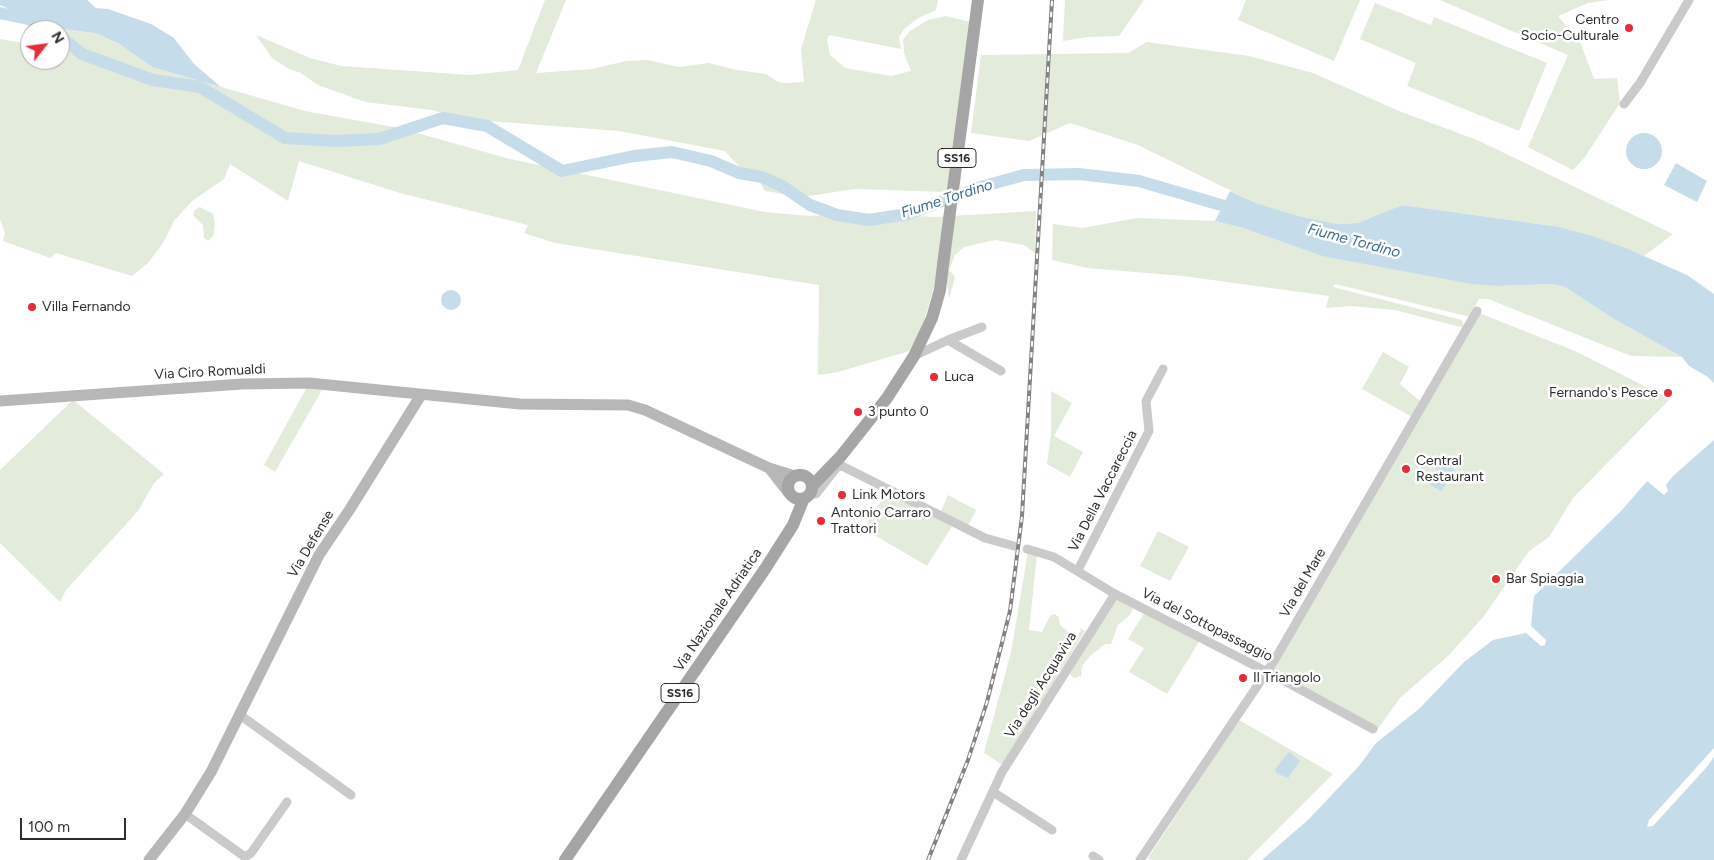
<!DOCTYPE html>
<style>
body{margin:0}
#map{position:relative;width:1714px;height:860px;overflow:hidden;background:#fff;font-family:Figtree,sans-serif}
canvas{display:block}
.north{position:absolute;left:20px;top:20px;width:50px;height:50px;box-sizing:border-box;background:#fff;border:1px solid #ababab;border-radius:50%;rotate:60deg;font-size:14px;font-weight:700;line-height:20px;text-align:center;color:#2d2d2d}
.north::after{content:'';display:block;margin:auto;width:18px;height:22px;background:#e62c38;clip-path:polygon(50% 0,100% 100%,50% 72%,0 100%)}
.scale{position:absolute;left:20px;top:818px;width:106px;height:22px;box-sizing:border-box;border:2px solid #2d2d2d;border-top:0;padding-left:6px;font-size:15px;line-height:18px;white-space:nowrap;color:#2d2d2d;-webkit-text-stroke:4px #fff;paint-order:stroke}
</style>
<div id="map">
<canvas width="1714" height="860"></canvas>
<div class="north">N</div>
<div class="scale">100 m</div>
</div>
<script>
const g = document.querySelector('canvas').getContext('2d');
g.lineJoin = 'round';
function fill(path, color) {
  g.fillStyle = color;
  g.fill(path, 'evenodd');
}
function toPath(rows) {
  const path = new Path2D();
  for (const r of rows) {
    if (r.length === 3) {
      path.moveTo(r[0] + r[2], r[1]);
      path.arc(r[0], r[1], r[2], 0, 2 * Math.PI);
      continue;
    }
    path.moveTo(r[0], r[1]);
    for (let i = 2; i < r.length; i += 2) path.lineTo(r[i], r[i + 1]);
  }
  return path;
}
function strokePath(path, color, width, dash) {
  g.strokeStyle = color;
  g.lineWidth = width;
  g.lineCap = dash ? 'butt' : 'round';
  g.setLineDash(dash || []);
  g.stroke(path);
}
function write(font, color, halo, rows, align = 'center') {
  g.font = font + ' Figtree,sans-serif';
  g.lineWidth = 5;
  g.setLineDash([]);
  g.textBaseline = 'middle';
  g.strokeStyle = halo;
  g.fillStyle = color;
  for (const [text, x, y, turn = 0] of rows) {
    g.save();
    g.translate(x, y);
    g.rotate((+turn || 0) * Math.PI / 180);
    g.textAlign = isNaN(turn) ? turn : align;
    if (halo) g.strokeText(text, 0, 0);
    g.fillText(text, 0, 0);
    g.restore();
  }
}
fill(toPath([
 [545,0,566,0,536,73,592,69,626,61,647,60,679,67,709,63,737,70,766,74,778,82,785,83,804,82,801,49,816,0,938,0,936,10,918,18,904,29,899,37,901,49,829,35,827,40,830,55,845,68,891,76,911,71,904,53,903,40,910,31,928,20,946,16,970,22,947,192,854,189,803,197,765,191,753,170,741,168,725,151,619,131,463,119,432,110,365,102,318,85,301,73,289,69,272,58,256,35,310,58,341,66,470,75,518,70],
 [1065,0,1144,0,1119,36,1087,37,1063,41],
 [1246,0,1360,0,1334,61,1238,20],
 [1440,0,1608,0,1588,3,1558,16,1581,44,1594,79,1617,78,1620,103,1585,157,1573,170,1528,147,1568,55],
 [1375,3,1431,25,1434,17,1547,63,1519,131,1407,86,1416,63,1360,39],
 [43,23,62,29,95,33,118,43,152,67,305,111,399,128,510,159,765,212,810,216,859,213,934,217,1036,211,1035,253,1024,245,995,240,964,247,955,255,949,270,955,277,949,299,947,282,935,284,921,331,909,351,838,372,818,375,819,285,555,243,524,233,528,225,400,193,299,161,288,201,230,164,224,179,192,201,174,221,163,243,148,263,132,276,56,253,50,258,3,241,5,233,0,219,0,39,30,44,30,60,60,60,60,30,41,30],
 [1147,42,1249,56,1313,73,1399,111,1477,140,1673,234,1644,256,1593,236,1560,227,1402,205,1358,223,1337,224,1298,216,1256,203,1138,145,1070,123,1029,141,971,133,981,55,1128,53],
 [200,207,213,214,215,224,213,236,208,241,204,238,203,225,193,215,195,210],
 [1137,218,1215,221,1243,228,1322,256,1497,286,1552,284,1565,287,1614,319,1682,357,1631,356,1488,299,1479,299,1470,317,1335,284,1333,287,1462,320,1464,328,1395,310,1351,306,1326,308,1329,296,1183,276,1087,268,1052,260,1053,224,1082,228],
 [1479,313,1575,351,1670,399,1573,498,1549,537,1529,551,1484,616,1449,655,1400,698,1377,730,1271,670],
 [1383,352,1409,367,1400,384,1421,402,1412,417,1362,389],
 [307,387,322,390,275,472,264,465],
 [1051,391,1072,403,1054,436,1083,452,1070,477,1047,464,1051,434],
 [73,400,164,474,154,483,138,511,66,590,60,602,0,543,0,470],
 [887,490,954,523,927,566,864,529],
 [948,495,976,510,968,526,941,511],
 [1158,531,1189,547,1170,581,1140,566],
 [1028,552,1037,555,1029,630,1042,632,1050,616,1054,614,1059,617,1060,625,1069,633,1077,635,1081,631,1080,628,1085,631,1003,765,984,753,1011,652],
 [1115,598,1134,607,1130,615,1118,625,1111,644,1105,644,1091,655,1082,666,1081,676,1074,678,1068,673],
 [1145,612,1200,640,1167,694,1129,672,1144,648,1128,639],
 [1239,720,1333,774,1247,860,1151,860,1148,858]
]), '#e3ebda');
fill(toPath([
 [0,0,87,0,96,8,108,9,151,24,174,38,194,64,221,87,152,67,118,43,95,33,62,29,35,21,0,5],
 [1644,151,18],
 [1676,163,1707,181,1697,202,1664,185],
 [1230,191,1256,203,1298,216,1337,224,1358,223,1402,205,1560,227,1593,236,1628,249,1687,275,1714,294,1714,383,1708,377,1689,366,1682,357,1614,319,1565,287,1552,284,1497,286,1472,284,1322,256,1243,228,1215,221],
 [451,300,10],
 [1714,440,1714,860,1262,860,1309,819,1359,766,1376,743,1419,709,1464,662,1493,640,1526,633,1541,646,1545,645,1546,640,1531,626,1534,596,1623,509,1647,481,1664,495,1668,491,1666,485,1673,476],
 [1440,461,1455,470,1441,491,1429,484,1432,483,1439,471,1435,468],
 [1289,752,1300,761,1288,778,1276,773,1275,769]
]), '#c5dceb');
fill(toPath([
 [1714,748,1714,757,1705,769,1653,826,1647,827,1649,820]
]), '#fff');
strokePath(toPath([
 [0,13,28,19,50,30],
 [60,36,82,54,153,80,200,87,285,138,335,141,379,139,443,118,487,126,562,171,634,156,672,152,711,161,739,173,762,177,782,186,810,205,837,215,869,220,907,214,984,186,1024,175,1079,174,1139,181,1238,210]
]), '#c5dceb', 12);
strokePath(toPath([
 [1624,104,1640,83,1689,0],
 [948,340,982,327],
 [914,356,948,340,1001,371],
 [810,492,816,494,837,467,842,466,985,538,1014,546],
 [1027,549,1054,557,1115,594,1283,680,1373,729],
 [1078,570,1149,431,1146,401,1163,369],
 [240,715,351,795],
 [993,792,1052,830],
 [185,814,245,857,251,853,287,802],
 [1093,856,1099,860],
 [961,860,1002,772,1115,594],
 [1140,860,1274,661,1477,311]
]), '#cacaca', 9);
strokePath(toPath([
 [0,401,242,384,309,383,520,404,628,405,645,410,769,468,795,476],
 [770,469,788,492],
 [149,860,185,814,211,772,319,555,350,509,421,395]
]), '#b7b7b7', 11);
strokePath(toPath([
 [800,487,12],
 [812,486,841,456,887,398,914,356,932,318,940,290,943,265,978,0],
 [565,860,765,569,793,525,804,498]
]), '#a5a5a5', 12);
const rail = toPath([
 [928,860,968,760,987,702,1010,611,1022,516,1052,0]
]);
strokePath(rail, '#828282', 4);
strokePath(rail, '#fff', 2, [5.5]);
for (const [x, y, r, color] of [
 [1629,28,5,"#e62c38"],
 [32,307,5,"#e62c38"],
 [934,377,5,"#e62c38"],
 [1668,393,5,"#e62c38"],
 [858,412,5,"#e62c38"],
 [1406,469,5,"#e62c38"],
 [842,495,5,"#e62c38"],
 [821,521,5,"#e62c38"],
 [1496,579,5,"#e62c38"],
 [1243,678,5,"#e62c38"]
]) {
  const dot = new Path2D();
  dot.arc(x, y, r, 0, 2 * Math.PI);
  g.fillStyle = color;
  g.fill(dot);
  strokePath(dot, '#fff', 2);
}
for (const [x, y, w] of [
 [957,158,38],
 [680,693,38]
]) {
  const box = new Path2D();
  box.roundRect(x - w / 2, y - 9.5, w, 19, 4);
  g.fillStyle = '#fff';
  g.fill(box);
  strokePath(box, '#2d2d2d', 1);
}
write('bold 12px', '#2d2d2d', null, [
 ["SS16",957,158],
 ["SS16",680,693]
]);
write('14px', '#2d2d2d', '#fff', [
 ["Centro",1619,20,"right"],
 ["Socio-Culturale",1619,36,"right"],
 ["Villa Fernando",42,307],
 ["Luca",944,377],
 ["Fernando's Pesce",1658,393,"right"],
 ["3 punto 0",868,412],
 ["Central",1416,461],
 ["Restaurant",1416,477],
 ["Link Motors",852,495],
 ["Antonio Carraro",831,513],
 ["Trattori",831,529],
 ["Bar Spiaggia",1506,579],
 ["Il Triangolo",1253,678]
], 'left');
write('14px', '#2d2d2d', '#fff', [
 ["Via Ciro Romualdi",210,372,-3],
 ["Via Della Vaccareccia",1103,491,-63],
 ["Via Defense",311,544,-59],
 ["Via del Mare",1303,583,-60],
 ["Via Nazionale Adriatica",718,610,-56],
 ["Via del Sottopassaggio",1207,625,27],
 ["Via degli Acquaviva",1041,685,-58]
]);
write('italic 15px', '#3b6d8f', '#fff', [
 ["Fiume Tordino",947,199,-18],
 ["Fiume Tordino",1354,241,15]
]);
</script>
